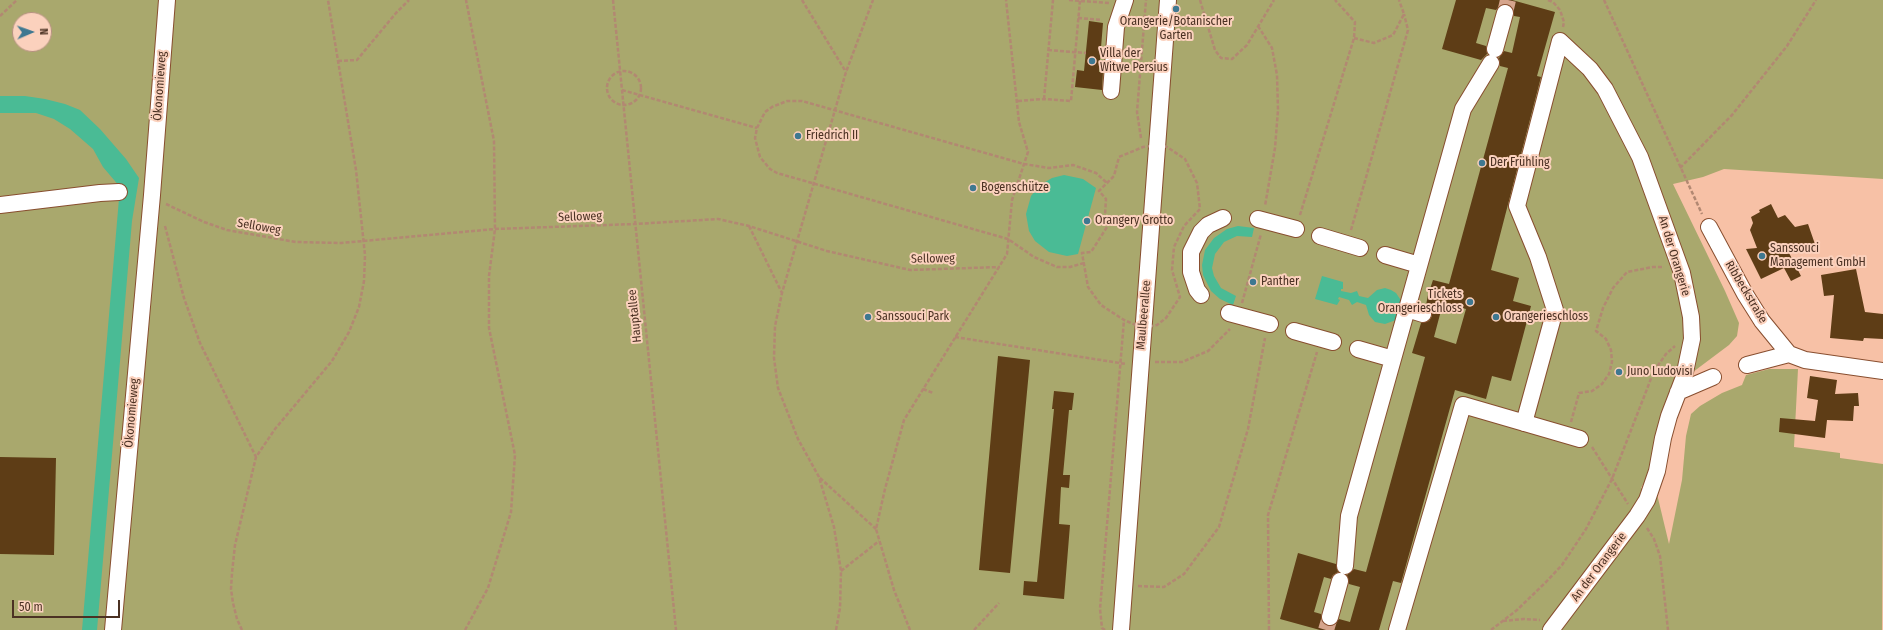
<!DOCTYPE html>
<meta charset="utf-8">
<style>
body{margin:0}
#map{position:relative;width:1883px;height:630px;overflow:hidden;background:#f7c1a6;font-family:"Fira Sans Condensed",sans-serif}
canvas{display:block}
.north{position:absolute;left:12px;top:12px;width:40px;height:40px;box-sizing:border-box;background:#fbd1bd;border:1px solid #b5917f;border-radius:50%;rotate:88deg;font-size:11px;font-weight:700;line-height:16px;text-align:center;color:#4b3123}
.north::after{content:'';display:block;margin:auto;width:14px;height:18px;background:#3e7891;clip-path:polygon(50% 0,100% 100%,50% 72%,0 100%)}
.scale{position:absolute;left:12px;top:600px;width:108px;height:18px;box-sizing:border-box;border:2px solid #4b3123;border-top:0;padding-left:5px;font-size:12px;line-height:14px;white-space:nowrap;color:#4b3123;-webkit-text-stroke:3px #fbd1bd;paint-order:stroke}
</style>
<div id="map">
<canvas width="1883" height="630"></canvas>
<div class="north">N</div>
<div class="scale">50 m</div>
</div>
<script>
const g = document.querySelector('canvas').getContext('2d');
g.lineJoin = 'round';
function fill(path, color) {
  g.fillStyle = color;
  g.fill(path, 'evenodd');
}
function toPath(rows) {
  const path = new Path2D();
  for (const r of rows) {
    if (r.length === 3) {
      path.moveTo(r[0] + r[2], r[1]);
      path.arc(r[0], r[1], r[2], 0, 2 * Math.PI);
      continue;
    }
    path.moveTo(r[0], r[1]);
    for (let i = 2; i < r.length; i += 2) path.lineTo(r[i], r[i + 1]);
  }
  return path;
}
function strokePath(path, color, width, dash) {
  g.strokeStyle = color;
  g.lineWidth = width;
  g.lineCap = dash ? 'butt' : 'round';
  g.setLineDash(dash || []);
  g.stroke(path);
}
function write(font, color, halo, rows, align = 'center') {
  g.font = font + ' "Fira Sans Condensed",sans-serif';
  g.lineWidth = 4;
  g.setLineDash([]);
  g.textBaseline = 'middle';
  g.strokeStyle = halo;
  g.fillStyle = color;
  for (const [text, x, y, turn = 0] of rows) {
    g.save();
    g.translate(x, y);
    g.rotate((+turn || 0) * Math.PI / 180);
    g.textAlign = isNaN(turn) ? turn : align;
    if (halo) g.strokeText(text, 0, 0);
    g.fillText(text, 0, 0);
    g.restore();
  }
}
fill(toPath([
 [0,0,1883,0,1883,179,1724,169,1703,177,1673,184,1725,291,1739,323,1737,336,1729,345,1677,384,1656,460,1641,488,1657,494,1669,544,1682,480,1686,436,1691,414,1700,406,1722,393,1742,385,1746,375,1769,369,1798,369,1794,447,1840,453,1840,458,1883,464,1882,630,0,630],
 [20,20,44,20,44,44,20,44]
]), '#a9a86d');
fill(toPath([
 [0,96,25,96,45,99,65,104,80,110,100,129,126,159,139,178,132,221,97,630,82,630,120,187,103,167,93,149,70,129,54,119,36,113,0,113],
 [1064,175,1083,179,1096,188,1078,254,1067,256,1049,252,1035,241,1029,231,1026,214,1031,196,1040,185,1052,178],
 [1238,226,1254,228,1252,237,1237,236,1224,242,1215,254,1212,268,1214,276,1221,288,1236,296,1233,305,1220,299,1211,291,1203,275,1202,265,1205,250,1214,238,1227,229],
 [1322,276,1343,282,1343,289,1341,289,1341,291,1351,293,1357,291,1359,296,1368,298,1377,290,1385,288,1391,290,1396,293,1402,302,1396,320,1385,324,1375,322,1369,315,1366,305,1357,302,1352,305,1349,300,1339,297,1338,299,1340,300,1337,305,1315,299]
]), '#4abb95');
fill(toPath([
 [1456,0,1512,0,1555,12,1537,76,1541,77,1491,270,1519,278,1513,301,1531,306,1511,381,1492,376,1486,399,1455,390,1401,583,1393,581,1379,630,1320,630,1280,619,1298,553,1336,564,1338,572,1333,575,1331,579,1324,577,1314,612,1321,614,1321,620,1327,626,1333,626,1339,619,1350,622,1360,587,1349,584,1347,575,1354,569,1366,572,1425,357,1412,353,1421,323,1429,321,1432,316,1430,308,1426,305,1428,295,1433,280,1449,284,1508,68,1500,66,1499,58,1504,51,1512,53,1520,17,1514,16,1512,7,1507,4,1499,6,1496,10,1486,8,1476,43,1486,46,1487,54,1481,60,1442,49],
 [1443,303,1466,309,1456,344,1434,337],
 [1089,21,1103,23,1099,72,1103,72,1102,90,1075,87,1077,70,1084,71],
 [1771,204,1778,218,1785,215,1795,227,1808,224,1816,247,1789,253,1801,276,1791,281,1784,268,1761,279,1746,249,1757,248,1750,230,1753,223,1751,217,1760,212,1759,210],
 [1856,269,1865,312,1883,314,1883,339,1864,338,1863,341,1830,338,1834,295,1824,296,1821,275],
 [998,356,1030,360,1010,573,979,570],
 [1810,376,1837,380,1835,394,1858,393,1859,406,1854,406,1853,421,1827,420,1825,438,1779,432,1780,418,1815,421,1818,400,1807,398],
 [1054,391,1074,393,1072,410,1069,410,1063,475,1070,475,1069,488,1061,487,1059,524,1070,525,1064,599,1023,595,1024,581,1037,582,1054,409,1052,409],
 [0,457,56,458,54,555,0,554]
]), '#5e3d16');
strokePath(toPath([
 [1505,13,1508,0],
 [1326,630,1330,617]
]), '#d5a48c', 16, [16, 8]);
const minor = toPath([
 [1495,49,1505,13],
 [1111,91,1116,27,1125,0],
 [0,205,100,193,119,192],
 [1258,219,1296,229],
 [1709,227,1745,294,1762,321,1789,354,1805,360,1883,371],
 [1320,236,1360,248],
 [1385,255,1419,265],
 [1201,295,1197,290,1191,272,1191,252,1201,232,1208,225,1223,218],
 [1407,309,1423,314],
 [1229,313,1270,324],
 [1294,331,1333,342],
 [1358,349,1393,359],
 [1747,365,1789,354],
 [1678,392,1713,377],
 [1524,423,1555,310,1538,257,1517,206,1560,41,1590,69,1605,89,1640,157,1682,273,1691,317,1692,339,1684,377,1669,416,1663,438,1657,471,1647,500,1637,516,1551,630],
 [1345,566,1349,516,1463,109,1491,63],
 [1330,617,1340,581],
 [113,630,152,195,167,0],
 [1121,630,1168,0],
 [1397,630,1463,405,1580,439]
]);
strokePath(minor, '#884e2f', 18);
strokePath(toPath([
 [613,0,676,630],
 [802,0,846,72],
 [1069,0,1109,3],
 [1200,0,1215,50,1221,58,1232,59,1247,45,1274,0],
 [1548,0,1553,2,1560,10,1564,22,1563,27],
 [1604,0,1702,214],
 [0,16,17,0],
 [1078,18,1102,20],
 [1258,26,1272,48,1277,75,1278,110,1275,148,1265,206],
 [1354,38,1374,43,1393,35,1404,14,1399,0],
 [1048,50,1086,53],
 [338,61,357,60,396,13,409,0],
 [624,88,17],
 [622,90,757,128],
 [1044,99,1053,0],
 [1018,101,1044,99,1071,101,1080,0],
 [1141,138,1137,112,1146,0],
 [1158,145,1167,147,1185,159,1197,183,1200,209,1184,226,1174,247,1172,270,1180,297,1166,318,1157,325,1143,328,1124,320,1101,305,1088,287,1082,253,1091,252,1107,227,1105,215,1106,199,1099,191,1114,176,1119,157,1143,147,1158,145],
 [1680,168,1732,115,1787,46,1816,0],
 [166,204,204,222,227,230,296,242,341,243,495,229,635,224,718,219,749,226,827,251,910,270,1000,267],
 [1300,215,1354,38,1355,22,1335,0],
 [165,226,184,298,200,343,256,457],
 [749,226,782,293],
 [1351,230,1408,30,1404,14],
 [1084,263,1070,267,1057,267,1034,257,1008,239,777,173,770,169,760,157,755,138,757,128,765,112,772,107,787,101,802,101,1024,164,1049,168,1073,165,1096,173,1107,183],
 [1242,303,1261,234],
 [955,337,1126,364],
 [1155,362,1182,362,1208,351,1230,329],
 [923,389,933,393],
 [1571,422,1579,393,1592,391,1602,384,1609,374,1612,362,1611,350,1606,339,1596,331,1603,308,1613,288,1627,272,1653,267,1664,267],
 [1592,447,1628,504],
 [820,478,876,529],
 [1647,528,1654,539,1660,556,1668,630],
 [841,571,879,541],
 [1138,586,1164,587,1184,574,1219,527,1248,429,1265,338],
 [1503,621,1524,619,1540,620],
 [242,630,237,619,233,603,231,589,232,573,235,545,256,457,275,429,332,361,349,332,359,307,364,281,365,255,356,170,328,0],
 [465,630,488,588,511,512,515,455,489,328,489,276,495,229,494,141,466,0],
 [836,630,840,608,841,571,834,527,819,477,798,439,778,388,774,358,775,326,782,293,846,72,873,0],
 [910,630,894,590,876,529,885,489,904,420,1007,254,1012,200,1028,152,1019,122,1006,0],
 [974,630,999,603],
 [1105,630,1102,628,1100,609,1124,320],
 [1269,630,1268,515,1317,352],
 [1491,630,1517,610,1546,582,1562,565,1586,529,1612,479,1654,371,1666,354,1675,346]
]), '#b28872', 2.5, [4, 2]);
strokePath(minor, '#fff', 16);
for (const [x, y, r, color] of [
 [1176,9,4,"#3e7891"],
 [1092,61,4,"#3e7891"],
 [798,136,4,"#3e7891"],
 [1482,163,4,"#3e7891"],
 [973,188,4,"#3e7891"],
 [1087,221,4,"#3e7891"],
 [1762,256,4,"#3e7891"],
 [1253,282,4,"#3e7891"],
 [1470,302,4,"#3e7891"],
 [868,317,4,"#3e7891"],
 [1496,317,4,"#3e7891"],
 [1619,372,4,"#3e7891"]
]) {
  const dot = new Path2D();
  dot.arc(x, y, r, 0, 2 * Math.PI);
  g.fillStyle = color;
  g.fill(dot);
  strokePath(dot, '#fbd1bd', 1.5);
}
write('12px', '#4b3123', '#fbd1bd', [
 ["Orangerie/Botanischer",1176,22,"center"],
 ["Garten",1176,36,"center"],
 ["Villa der",1100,54],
 ["Witwe Persius",1100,68],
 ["Friedrich II",806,136],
 ["Der Frühling",1490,163],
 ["Bogenschütze",981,188],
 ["Orangery Grotto",1095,221],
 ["Sanssouci",1770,249],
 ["Management GmbH",1770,263],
 ["Panther",1261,282],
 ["Tickets",1462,295,"right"],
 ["Orangerieschloss",1462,309,"right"],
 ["Sanssouci Park",876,317],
 ["Orangerieschloss",1504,317],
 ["Juno Ludovisi",1627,372]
], 'left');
write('12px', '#4b3123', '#fbd1bd', [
 ["Ökonomieweg",160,86,-86],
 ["Selloweg",580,217,-2],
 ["Selloweg",259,227,10],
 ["An der Orangerie",1674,256,73],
 ["Selloweg",933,259,-1],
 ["Ribbeckstraße",1746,292,59],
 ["Maulbeerallee",1144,315,-85],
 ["Hauptallee",635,316,-96],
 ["Ökonomieweg",132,413,-85],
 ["An der Orangerie",1599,567,-53]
]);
</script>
